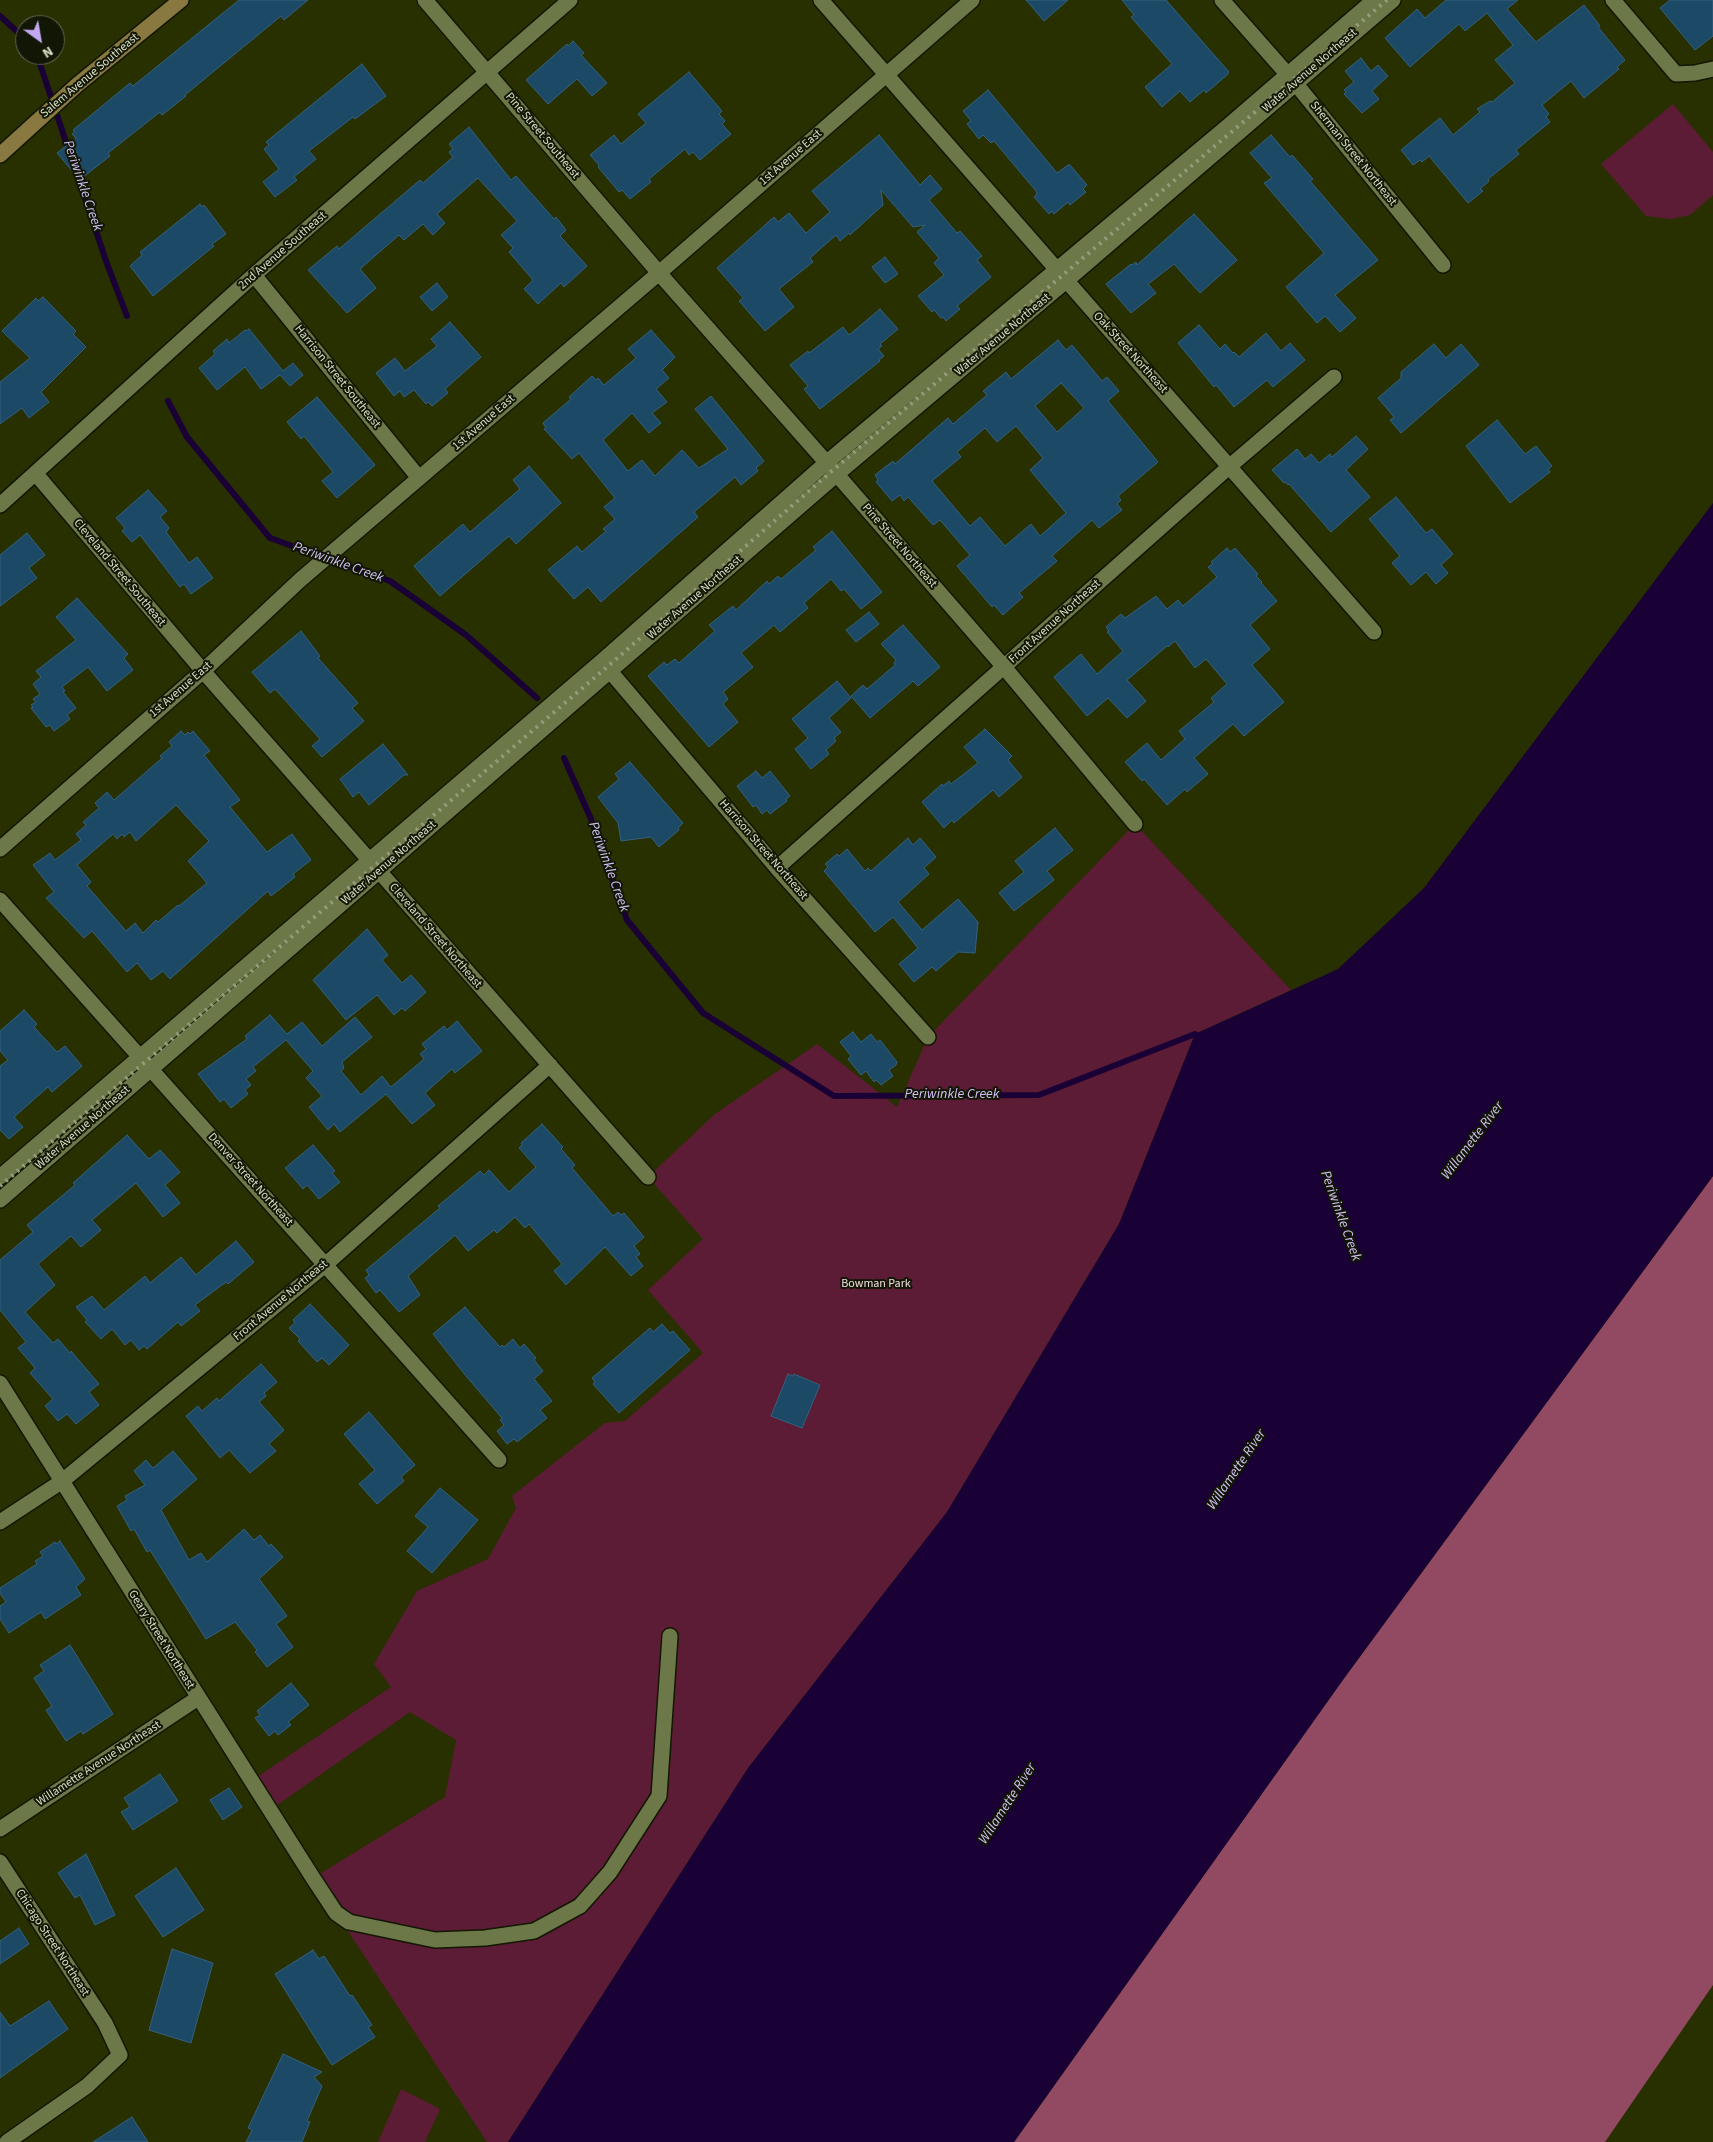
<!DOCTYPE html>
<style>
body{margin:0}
#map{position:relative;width:1713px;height:2142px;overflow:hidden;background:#283000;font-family:"Source Sans 3",sans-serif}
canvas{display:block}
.north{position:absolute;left:15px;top:15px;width:50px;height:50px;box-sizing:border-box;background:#121604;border:1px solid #626752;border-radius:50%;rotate:148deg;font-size:14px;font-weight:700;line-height:20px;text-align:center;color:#d9e0c7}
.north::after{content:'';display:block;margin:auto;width:18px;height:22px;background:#c1a8f3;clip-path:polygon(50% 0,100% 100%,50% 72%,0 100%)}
</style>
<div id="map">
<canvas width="1713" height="2142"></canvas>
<div class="north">N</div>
</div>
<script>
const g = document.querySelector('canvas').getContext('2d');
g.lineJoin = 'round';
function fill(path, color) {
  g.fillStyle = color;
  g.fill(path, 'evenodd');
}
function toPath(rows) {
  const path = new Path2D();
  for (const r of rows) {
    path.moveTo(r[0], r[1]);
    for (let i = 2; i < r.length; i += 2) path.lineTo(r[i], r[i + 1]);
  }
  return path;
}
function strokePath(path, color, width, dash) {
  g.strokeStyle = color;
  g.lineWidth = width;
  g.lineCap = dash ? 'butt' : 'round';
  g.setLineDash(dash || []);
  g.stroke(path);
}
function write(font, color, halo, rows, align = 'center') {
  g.font = font + ' "Source Sans 3",sans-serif';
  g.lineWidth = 4;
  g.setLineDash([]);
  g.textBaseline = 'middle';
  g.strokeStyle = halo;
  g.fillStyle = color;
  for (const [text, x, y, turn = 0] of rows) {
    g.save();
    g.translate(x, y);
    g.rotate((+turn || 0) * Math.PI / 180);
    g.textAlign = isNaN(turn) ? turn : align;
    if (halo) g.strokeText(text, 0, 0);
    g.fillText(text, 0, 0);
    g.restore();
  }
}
fill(toPath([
 [1673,104,1713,152,1713,195,1690,215,1671,219,1646,216,1601,164],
 [1135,824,1291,990,1195,1034,1119,1224,947,1512,748,1768,508,2142,487,2142,313,1878,445,1797,456,1740,410,1712,270,1810,251,1781,391,1687,374,1664,417,1591,488,1559,516,1508,512,1496,605,1423,625,1421,703,1353,648,1290,703,1239,648,1177,715,1114,817,1044,897,1107,928,1037],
 [401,2089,440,2109,425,2142,378,2142]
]), '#5d1c35');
fill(toPath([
 [1713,1176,1713,1985,1605,2142,1014,2142,1345,1677]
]), '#914a62');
fill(toPath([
 [1713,503,1713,1176,1345,1677,1014,2142,508,2142,748,1768,947,1512,1119,1224,1195,1034,1338,969,1424,888]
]), '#190035');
strokePath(toPath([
 [0,16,25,39],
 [37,55,69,151],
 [74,165,106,261,127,316],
 [168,401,187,437,270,538,390,581,466,635,537,698],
 [564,758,591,819,627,920,703,1013,834,1096,1039,1095,1195,1034,1201,1039]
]), '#190035', 6);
const building = toPath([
 [239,0,308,0,284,20,281,16,185,95,186,96,162,115,160,112,108,153,110,156,82,178,78,172,75,174,57,153,76,138,72,134,75,132,73,130,130,83,133,86,239,0],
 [1026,0,1068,0,1044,21,1026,0],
 [1122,0,1166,0,1229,72,1227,75,1206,93,1204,90,1190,102,1180,91,1162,107,1145,87,1172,64,1131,17,1134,15,1122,0],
 [1446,0,1518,0,1507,9,1536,42,1584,5,1600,26,1598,27,1625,60,1617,67,1619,69,1584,98,1571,81,1542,105,1549,114,1546,117,1550,122,1516,150,1519,154,1488,179,1489,181,1480,189,1483,191,1468,203,1429,156,1422,162,1420,160,1413,165,1401,150,1440,118,1453,135,1480,112,1477,109,1490,101,1492,102,1515,83,1495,60,1513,45,1487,13,1465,31,1459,24,1410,67,1385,38,1417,9,1425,18,1446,0],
 [1670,0,1713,0,1713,36,1695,50,1660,8,1670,0],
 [573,41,584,53,581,55,607,83,592,96,577,79,548,104,526,80,567,44,568,46,573,41],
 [1361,58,1371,71,1378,65,1388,76,1372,91,1379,99,1362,113,1344,94,1346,92,1344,90,1354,82,1345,71,1361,58],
 [362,64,386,96,355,119,353,117,309,151,316,159,294,177,297,180,275,197,263,182,279,169,264,149,269,145,266,142,362,64],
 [689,72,722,111,719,114,725,121,722,124,731,134,700,160,693,152,689,155,685,149,649,179,651,182,630,199,622,190,619,192,598,167,599,165,590,155,614,135,621,144,646,123,638,114,689,72],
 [988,90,1057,173,1068,165,1070,165,1087,185,1083,189,1086,192,1070,205,1068,202,1054,214,1052,211,1049,214,1034,197,1037,194,1036,191,994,141,991,143,983,135,979,139,967,124,971,121,963,111,988,90],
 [469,127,511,180,516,176,554,219,556,217,566,230,560,236,587,266,564,287,561,283,538,304,524,289,533,280,509,252,513,248,501,235,517,221,478,178,437,214,445,223,433,235,423,224,404,240,399,235,360,269,376,288,347,313,308,270,337,246,339,249,420,180,423,183,453,157,449,152,453,149,449,144,469,127],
 [879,135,920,185,930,175,942,189,929,200,957,233,960,231,982,256,977,260,991,277,957,306,960,309,946,321,943,317,941,318,934,310,932,312,918,296,944,275,934,263,939,258,917,232,925,225,913,227,881,190,883,205,850,235,849,233,840,241,836,235,810,258,813,262,779,289,794,307,765,331,739,301,743,298,717,268,774,217,778,222,789,213,806,233,830,212,812,191,879,135],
 [1271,135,1290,157,1292,155,1313,179,1310,181,1378,260,1335,295,1356,318,1340,332,1325,316,1317,323,1286,287,1324,253,1264,183,1272,178,1250,153,1271,135],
 [200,204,202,207,204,205,226,234,212,244,214,246,153,296,130,266,142,255,140,252,200,204],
 [1194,214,1237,260,1200,293,1174,264,1148,284,1156,293,1131,313,1106,284,1131,264,1132,265,1136,262,1137,265,1194,214],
 [885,257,898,274,885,283,872,267,885,257],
 [437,283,448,297,432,311,420,297,437,283],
 [43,297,76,331,73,334,86,347,41,392,49,402,29,418,22,408,0,424,0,382,30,358,2,331,36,298,38,301,43,297],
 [880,309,898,329,880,344,882,346,878,349,884,356,879,360,880,361,820,409,804,389,808,386,790,365,808,351,809,353,843,327,849,335,880,309],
 [450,322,481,357,445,389,448,393,432,406,428,402,426,404,414,390,404,397,400,391,394,396,376,373,395,358,405,371,437,346,431,339,450,322],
 [1199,325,1220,349,1225,344,1233,353,1234,352,1239,357,1266,333,1281,351,1290,343,1305,360,1273,387,1267,380,1234,407,1216,385,1214,387,1178,343,1199,325],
 [249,329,283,371,293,363,303,375,290,386,280,375,261,389,245,367,217,390,199,368,215,354,213,351,227,339,229,343,245,330,246,331,249,329],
 [651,330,675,357,662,370,669,378,656,389,667,402,652,413,661,423,649,433,632,413,603,440,628,471,642,460,655,476,682,450,699,468,728,449,695,409,711,396,764,461,756,468,758,471,741,485,735,477,694,512,698,517,601,602,588,587,574,599,548,570,577,546,582,552,606,531,603,529,615,519,604,507,615,498,579,453,572,459,544,429,546,428,543,423,571,399,569,397,592,376,596,380,598,378,604,385,636,358,628,349,651,330],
 [1058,340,1066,350,1072,345,1102,381,1107,377,1119,391,1108,401,1158,462,1118,496,1121,500,1117,504,1122,510,1099,528,1092,520,1052,556,1057,561,1019,593,1023,597,1003,615,994,605,992,607,957,566,970,555,940,520,933,525,908,497,904,501,900,495,892,501,876,482,878,480,875,475,893,461,895,464,948,418,953,424,987,395,983,391,1006,372,1011,379,1058,340],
 [1061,383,1084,408,1057,432,1035,406,1061,383],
 [1016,426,1043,458,1030,470,1066,513,1040,536,1031,524,1005,546,980,517,970,526,932,481,961,457,957,452,985,428,997,442,1016,426],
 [1434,344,1446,358,1461,344,1479,365,1401,433,1390,420,1394,417,1378,398,1401,378,1401,372,1434,344],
 [317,397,375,465,337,498,322,481,333,472,304,436,301,439,287,422,317,397],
 [1497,420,1525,454,1536,446,1552,466,1548,469,1550,472,1510,503,1466,446,1497,420],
 [1356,436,1368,449,1346,470,1370,497,1331,532,1289,484,1288,485,1285,482,1284,483,1272,470,1297,449,1305,459,1311,454,1319,463,1330,454,1332,457,1356,436],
 [529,466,561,503,516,544,509,536,440,596,414,566,463,524,470,532,520,489,513,480,529,466],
 [148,490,167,511,160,517,169,528,166,532,189,563,197,557,213,578,191,594,184,584,180,587,140,535,132,542,122,531,125,528,116,518,148,490],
 [1396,497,1426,533,1432,529,1453,554,1441,565,1448,573,1436,584,1426,572,1411,585,1392,563,1400,556,1369,519,1396,497],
 [832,531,882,592,861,609,844,589,841,591,831,579,804,603,808,608,780,632,774,625,741,653,753,667,723,692,728,699,723,704,738,722,709,747,648,676,664,662,667,665,675,659,679,663,715,631,709,625,733,606,736,610,767,581,769,584,778,576,781,579,816,550,813,547,832,531],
 [27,533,45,555,29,568,37,578,0,606,0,555,27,533],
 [1227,548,1230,552,1235,548,1258,574,1256,576,1262,582,1261,583,1277,601,1250,625,1270,649,1252,665,1284,702,1244,736,1233,724,1194,758,1208,774,1187,792,1185,789,1167,805,1144,779,1142,781,1125,762,1147,743,1161,760,1185,739,1179,731,1214,702,1211,698,1227,684,1206,659,1195,668,1175,641,1168,647,1167,646,1127,680,1146,701,1127,718,1108,698,1087,716,1054,677,1081,654,1097,674,1123,651,1107,632,1109,631,1106,627,1121,614,1125,618,1156,596,1167,609,1178,600,1183,606,1217,577,1208,567,1213,564,1211,562,1227,548],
 [77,598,128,654,124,658,133,670,107,691,88,667,62,687,65,691,63,692,76,708,67,715,70,719,54,731,50,725,46,727,31,708,33,707,31,705,36,702,33,699,40,694,33,684,41,677,36,671,76,640,56,617,77,598],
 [869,612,879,624,856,642,846,630,869,612],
 [903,625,940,667,918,686,913,681,870,718,851,696,863,685,867,689,895,665,894,663,896,660,881,644,903,625],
 [301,631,320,656,318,658,358,703,352,708,364,721,322,757,312,746,320,739,275,689,270,693,252,672,301,631],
 [837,681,851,698,829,718,841,732,834,738,836,741,826,750,829,754,811,769,795,749,808,738,792,719,837,681],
 [985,729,1012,756,1008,760,1022,777,999,797,993,790,954,823,952,820,944,828,922,802,942,784,943,786,949,781,951,784,978,763,964,747,985,729],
 [181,731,185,735,188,732,190,734,193,731,210,751,204,755,240,800,230,807,267,852,292,834,311,860,293,874,295,877,271,896,268,891,170,979,163,971,151,980,137,963,127,972,92,931,84,938,46,898,54,892,33,865,50,853,55,860,81,840,76,834,86,825,83,822,99,808,95,803,107,792,114,800,162,758,160,756,172,746,169,742,181,731],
 [176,805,209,841,188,861,207,883,179,906,178,905,158,922,156,920,143,933,135,923,126,931,87,886,91,882,77,865,113,834,117,839,122,834,124,837,130,832,136,841,176,805],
 [383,744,408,775,404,775,369,805,359,792,353,797,340,779,383,744],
 [630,762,683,823,678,828,679,830,659,847,651,837,621,841,618,823,598,797,619,779,615,774,630,762],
 [756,771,762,778,770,771,790,796,786,799,787,801,770,814,767,810,762,814,756,805,753,807,737,786,756,771],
 [1055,828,1073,850,1047,871,1054,880,1014,911,999,893,1024,872,1015,861,1055,828],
 [908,838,913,845,920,838,936,857,924,868,929,874,898,902,922,930,958,899,978,922,975,953,958,952,936,971,932,967,914,982,899,964,918,948,893,917,875,932,824,871,828,867,825,864,837,854,839,856,847,849,865,871,868,868,871,871,908,838],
 [367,929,388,955,382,960,402,983,411,975,426,992,405,1011,402,1008,394,1015,377,995,346,1020,313,980,367,929],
 [24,1010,37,1024,34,1027,57,1052,65,1046,82,1066,52,1092,48,1087,14,1117,23,1127,9,1139,0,1130,0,1066,8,1060,0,1051,0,1031,24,1010],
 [270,1015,287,1034,302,1022,322,1046,355,1017,372,1037,342,1062,344,1068,341,1071,361,1095,382,1076,391,1087,424,1059,420,1054,426,1049,422,1044,444,1026,447,1030,457,1021,482,1051,455,1073,452,1069,425,1093,435,1105,412,1124,386,1094,340,1132,334,1124,328,1130,309,1107,322,1096,306,1078,313,1071,286,1040,253,1067,256,1071,246,1079,251,1085,245,1090,248,1094,231,1108,224,1099,220,1102,198,1074,247,1039,245,1036,270,1015],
 [853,1032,861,1042,871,1034,877,1042,880,1040,897,1062,896,1065,889,1070,893,1076,881,1085,876,1080,874,1082,866,1071,861,1075,848,1059,851,1056,840,1042,853,1032],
 [542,1124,563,1147,561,1149,575,1165,572,1168,613,1216,618,1212,621,1215,624,1213,644,1237,634,1246,640,1254,636,1257,643,1266,631,1276,605,1247,566,1285,554,1271,562,1264,529,1224,525,1228,515,1217,497,1233,494,1230,468,1251,455,1235,408,1276,420,1295,399,1312,380,1290,376,1293,365,1278,369,1275,366,1270,440,1208,438,1206,480,1171,484,1175,489,1170,509,1192,536,1167,519,1148,522,1145,521,1143,542,1124],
 [127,1135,149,1159,160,1150,180,1172,165,1185,180,1203,163,1217,136,1183,92,1220,101,1230,81,1247,71,1236,38,1264,55,1285,25,1312,53,1343,58,1339,70,1353,71,1351,99,1384,89,1392,99,1405,76,1424,67,1414,58,1421,45,1406,53,1399,30,1373,35,1368,18,1348,26,1342,0,1310,0,1260,33,1232,27,1225,75,1185,73,1183,127,1135],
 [313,1145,335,1171,332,1173,340,1182,319,1199,307,1185,303,1189,285,1168,313,1145],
 [236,1241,254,1262,228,1284,226,1282,195,1305,200,1311,181,1326,178,1322,147,1349,144,1346,139,1350,131,1340,125,1345,112,1329,101,1339,85,1322,87,1320,76,1307,92,1296,104,1310,145,1276,150,1283,181,1257,196,1275,236,1241],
 [310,1304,349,1345,329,1365,322,1358,317,1362,298,1341,300,1339,289,1328,295,1323,293,1320,310,1304],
 [465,1307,500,1347,502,1345,504,1347,513,1339,520,1348,524,1344,536,1358,534,1360,543,1371,534,1379,552,1401,540,1410,547,1418,517,1442,514,1439,507,1444,497,1431,504,1425,500,1420,502,1418,466,1376,433,1334,465,1307],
 [662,1324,670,1333,673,1331,690,1350,619,1413,593,1384,595,1382,592,1378,650,1328,653,1332,662,1324],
 [261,1364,277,1382,264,1393,266,1396,259,1402,284,1430,269,1444,276,1451,250,1473,229,1450,220,1458,186,1416,198,1406,202,1411,217,1398,219,1401,261,1364],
 [788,1374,793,1376,794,1374,820,1385,802,1428,771,1416,788,1374],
 [369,1412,415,1465,401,1477,404,1481,377,1504,359,1484,375,1470,344,1434,369,1412],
 [173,1451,197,1479,161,1510,189,1560,201,1553,207,1562,244,1529,254,1540,260,1535,269,1546,271,1544,283,1557,259,1579,287,1616,276,1624,293,1647,267,1667,255,1652,257,1650,235,1622,206,1639,150,1550,147,1552,134,1529,131,1531,117,1506,127,1500,125,1496,145,1485,134,1471,146,1460,153,1468,173,1451],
 [440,1488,478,1520,432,1573,407,1551,428,1527,415,1516,440,1488],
 [60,1541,85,1579,76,1587,81,1595,45,1619,41,1612,9,1633,0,1619,0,1606,6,1602,0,1593,0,1588,37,1564,35,1561,43,1556,40,1552,55,1542,56,1544,60,1541],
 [70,1645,113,1714,83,1734,81,1731,66,1741,46,1710,52,1706,34,1678,44,1671,40,1665,70,1645],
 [291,1683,309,1705,288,1722,291,1725,278,1735,275,1731,269,1736,255,1718,260,1715,257,1711,291,1683],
 [160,1774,178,1801,133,1830,121,1812,130,1807,124,1798,160,1774],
 [229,1788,242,1807,223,1820,210,1800,229,1788],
 [86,1854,115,1915,95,1925,80,1895,75,1898,58,1873,86,1854],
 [176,1868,204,1910,163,1937,135,1896,176,1868],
 [19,1928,29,1944,0,1964,0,1941,19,1928],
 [172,1949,213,1963,191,2043,149,2030,172,1949],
 [313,1950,319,1959,324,1956,350,1996,352,1995,372,2025,368,2027,375,2037,332,2065,275,1974,313,1950],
 [49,2001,68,2029,0,2078,0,2012,10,2026,49,2001],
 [283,2054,322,2072,314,2077,322,2086,307,2121,310,2122,302,2142,246,2142,252,2130,248,2128,283,2054],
 [132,2117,148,2142,93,2142,132,2117]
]);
fill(building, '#1c4a66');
strokePath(building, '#34607e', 1);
const minor = toPath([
 [425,0,659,273,833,470,1004,667,1135,824],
 [821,0,1374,632],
 [1222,0,1296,84,1443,265],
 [1613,0,1676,74,1695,73,1713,69],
 [254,275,419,478],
 [36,474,203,671,648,1177],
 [0,505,254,275,570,0],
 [604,664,777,868,928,1037],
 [0,849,203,671,300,580,659,273,972,0],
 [777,868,1230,466,1334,377],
 [0,900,499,1460],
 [0,1177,602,661,826,463,1228,126,1374,0],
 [0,1200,837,474,1066,281,1393,0],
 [0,1383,313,1878,336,1913,349,1922,435,1940,485,1938,534,1931,580,1906,610,1872,659,1796,670,1636],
 [0,1522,61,1482,325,1265,550,1065],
 [0,1829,198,1698],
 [0,1862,105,2023,120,2055,87,2086,7,2142]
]);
const secondary = toPath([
 [0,155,77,85,181,0]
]);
strokePath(minor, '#121702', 18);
strokePath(secondary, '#121702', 18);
strokePath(minor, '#6d7849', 15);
strokePath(secondary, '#897941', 15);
strokePath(toPath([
 [0,1186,607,667,833,470,1387,0]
]), '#949c7a', 4, [2.5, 5]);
write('12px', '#d9e0c7', '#121604', [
 ["Water Avenue Northeast",1310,71,-41],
 ["Salem Avenue Southeast",90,76,-40],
 ["Pine Street Southeast",542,136,50],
 ["Sherman Street Northeast",1353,154,51],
 ["1st Avenue East",791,158,-41],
 ["2nd Avenue Southeast",283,251,-41],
 ["Water Avenue Northeast",1003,335,-40],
 ["Oak Street Northeast",1130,353,48],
 ["Harrison Street Southeast",337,377,51],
 ["1st Avenue East",484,423,-41],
 ["Pine Street Northeast",899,546,49],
 ["Cleveland Street Southeast",119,573,50],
 ["Water Avenue Northeast",695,598,-41],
 ["Front Avenue Northeast",1055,622,-42],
 ["1st Avenue East",181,690,-41],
 ["Harrison Street Northeast",763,850,49],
 ["Water Avenue Northeast",389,863,-41],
 ["Cleveland Street Northeast",435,936,49],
 ["Water Avenue Northeast",83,1128,-41],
 ["Denver Street Northeast",250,1180,48],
 ["Front Avenue Northeast",281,1301,-40],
 ["Geary Street Northeast",161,1640,58],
 ["Willamette Avenue Northeast",99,1764,-33],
 ["Chicago Street Northeast",52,1943,57]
]);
write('12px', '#f2dce2', '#121604', [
 ["Bowman Park",876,1284]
]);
write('italic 14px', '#d2c1f7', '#121604', [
 ["Periwinkle Creek",82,186,71],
 ["Periwinkle Creek",338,563,20],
 ["Periwinkle Creek",608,867,70],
 ["Periwinkle Creek",952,1095],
 ["Willamette River",1473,1141,-53],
 ["Periwinkle Creek",1340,1216,70],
 ["Willamette River",1237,1470,-56],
 ["Willamette River",1008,1804,-57]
]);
</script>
